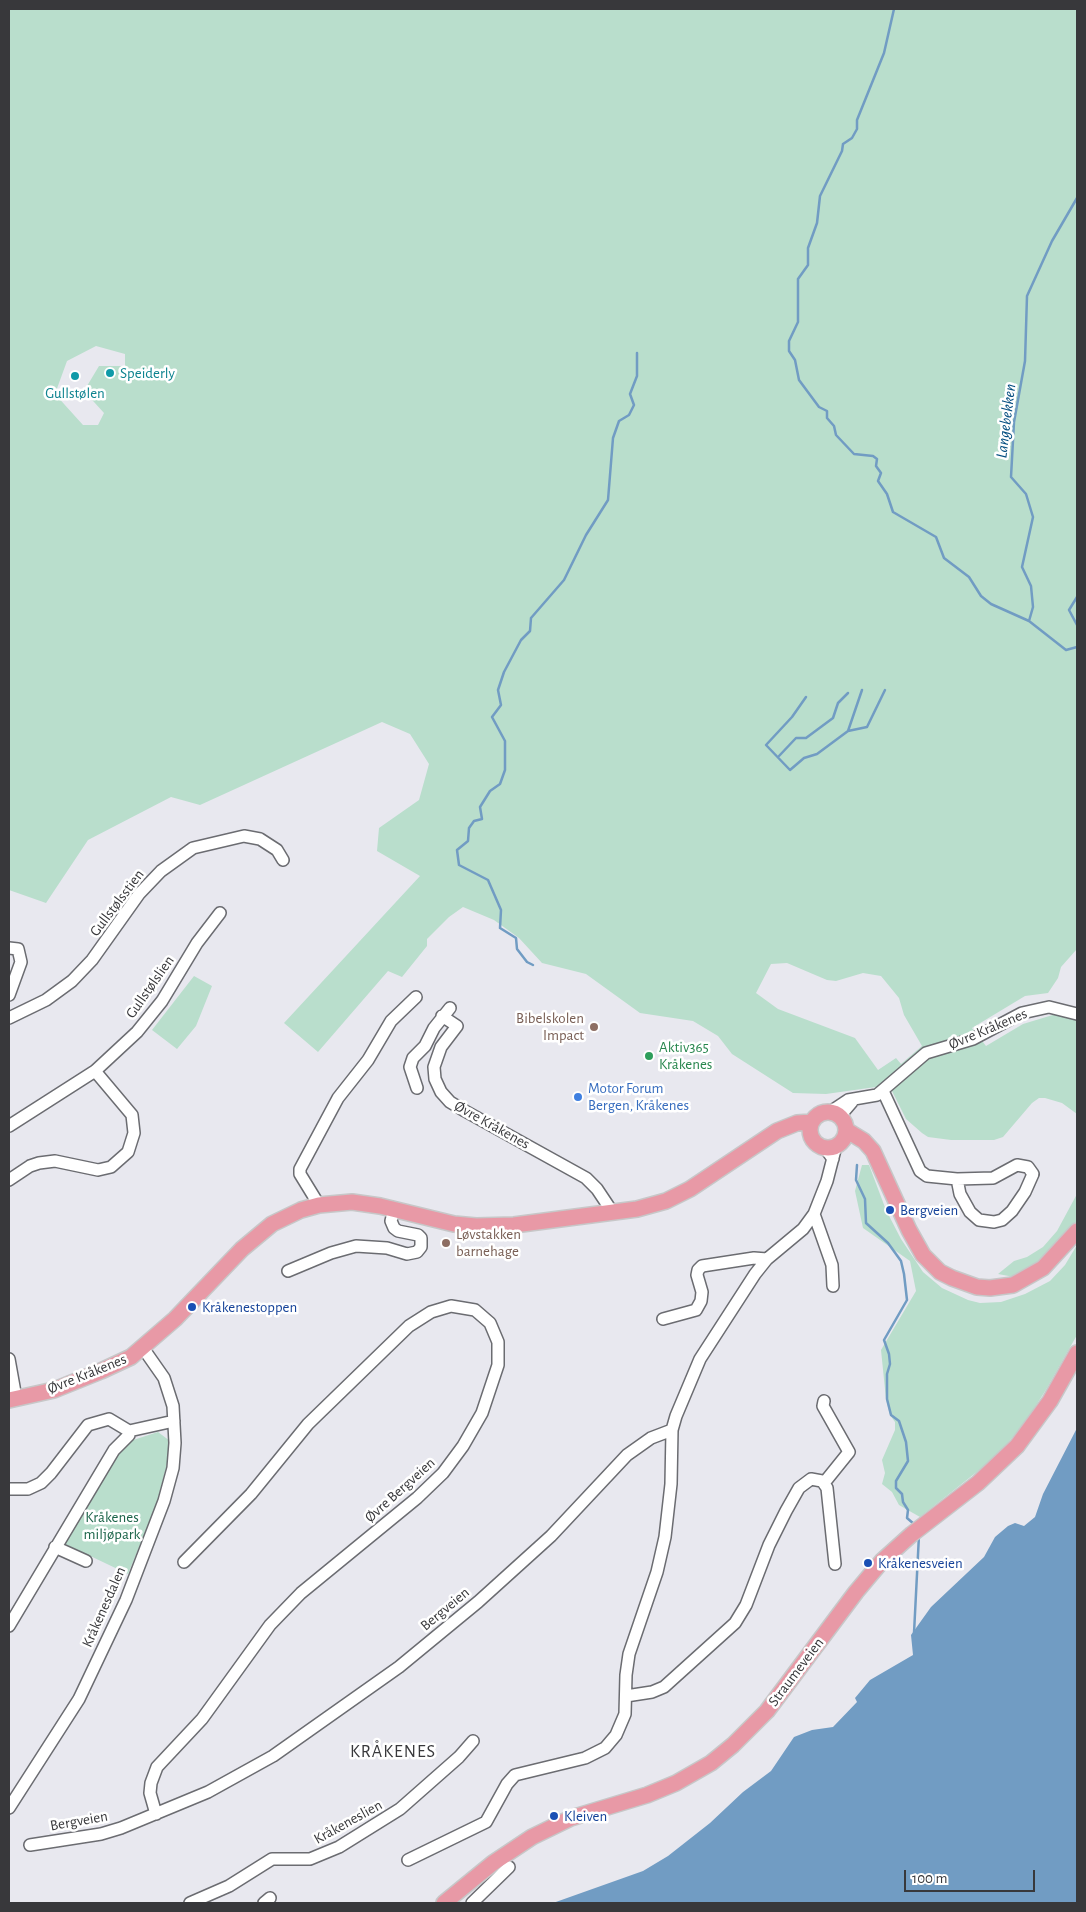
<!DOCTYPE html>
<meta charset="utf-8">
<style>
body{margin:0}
#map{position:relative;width:1086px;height:1912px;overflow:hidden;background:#e8e8ef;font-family:"Alegreya Sans",sans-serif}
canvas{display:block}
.frame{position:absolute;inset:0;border:10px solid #38383b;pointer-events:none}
.scale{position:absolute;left:904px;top:1870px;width:131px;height:22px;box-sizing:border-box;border:2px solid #38383b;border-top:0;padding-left:6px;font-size:15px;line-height:18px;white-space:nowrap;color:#38383b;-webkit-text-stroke:4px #fff;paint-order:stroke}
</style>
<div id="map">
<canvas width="1086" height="1912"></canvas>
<div class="frame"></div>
<div class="scale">100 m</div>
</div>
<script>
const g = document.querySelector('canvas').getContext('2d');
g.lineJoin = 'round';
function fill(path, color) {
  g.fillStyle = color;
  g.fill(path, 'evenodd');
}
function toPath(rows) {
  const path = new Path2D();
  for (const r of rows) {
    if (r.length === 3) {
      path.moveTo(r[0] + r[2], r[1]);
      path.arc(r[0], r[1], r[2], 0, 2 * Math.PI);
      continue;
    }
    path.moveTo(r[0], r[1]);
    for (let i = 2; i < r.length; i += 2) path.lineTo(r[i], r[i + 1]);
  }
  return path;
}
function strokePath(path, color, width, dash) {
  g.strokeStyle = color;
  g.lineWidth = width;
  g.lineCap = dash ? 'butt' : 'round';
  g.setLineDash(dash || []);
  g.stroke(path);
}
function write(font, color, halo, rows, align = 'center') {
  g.font = font + ' "Alegreya Sans",sans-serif';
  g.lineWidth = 5;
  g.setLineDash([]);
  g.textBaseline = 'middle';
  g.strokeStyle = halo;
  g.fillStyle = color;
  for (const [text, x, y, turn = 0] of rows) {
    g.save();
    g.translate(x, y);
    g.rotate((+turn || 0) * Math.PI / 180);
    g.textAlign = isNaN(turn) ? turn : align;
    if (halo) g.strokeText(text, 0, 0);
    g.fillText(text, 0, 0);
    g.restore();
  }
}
fill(toPath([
 [9,9,1077,9,1077,949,1061,967,1058,978,1048,993,1025,996,972,1028,986,1046,1023,1024,1056,1014,1077,1019,1077,1114,1062,1103,1045,1098,1039,1098,1032,1103,1003,1137,994,1140,951,1140,928,1137,922,1133,906,1119,891,1089,883,1086,826,1094,793,1093,732,1054,718,1036,693,1021,640,1013,586,974,542,963,519,938,494,920,463,907,449,917,427,939,427,946,402,977,388,971,318,1052,284,1023,420,876,377,851,379,828,419,800,429,764,410,734,382,722,200,805,171,797,88,840,46,903,9,890],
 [96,346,125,354,125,366,99,366,84,391,104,413,98,425,83,425,55,394,67,361],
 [787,963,827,980,836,981,863,973,881,976,899,998,904,1015,922,1046,901,1064,896,1058,878,1070,855,1038,778,1009,756,993,771,964],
 [194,976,212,986,196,1026,177,1049,152,1030],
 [862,1165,869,1165,886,1210,901,1239,923,1272,942,1288,968,1300,980,1303,1001,1302,1025,1294,1050,1281,1065,1265,1077,1245,1077,1335,1047,1388,1027,1420,1007,1444,983,1467,920,1517,899,1505,892,1492,882,1484,885,1473,882,1460,895,1430,895,1422,890,1415,886,1399,881,1350,916,1291,910,1261,863,1228,855,1191],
 [1077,1194,1077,1221,1047,1256,1029,1271,1014,1277,998,1274,1014,1261,1027,1257,1043,1247,1057,1231],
 [158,1432,170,1441,168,1460,156,1506,128,1574,63,1543,116,1452,130,1441]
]), '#b9decc');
fill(toPath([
 [1077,1428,1077,1903,553,1903,643,1871,668,1856,710,1823,743,1792,771,1771,794,1737,812,1730,833,1727,857,1702,855,1698,870,1680,913,1655,911,1635,931,1607,984,1557,995,1537,1008,1526,1015,1523,1024,1526,1035,1517,1043,1494]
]), '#719cc3');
strokePath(toPath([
 [894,9,884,53,857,120,857,129,852,138,843,144,842,151,820,196,817,223,808,248,808,265,798,279,798,322,789,341,789,351,795,360,799,380,819,407,827,411,827,418,834,426,836,435,854,454,873,456,877,459,876,466,881,473,878,481,887,494,893,512,936,537,944,558,969,577,981,596,991,604,1029,621,1066,650,1077,647],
 [1077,597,1069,610,1077,625],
 [1029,621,1033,607,1031,586,1022,567,1033,517,1026,494,1011,477,1014,422,1025,361,1027,296,1052,241,1077,198],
 [806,697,792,717,766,745,790,770,804,758,817,754,848,731,867,727,885,690],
 [848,731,862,690],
 [779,756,796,738,806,738,833,718,838,703,848,693],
 [533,965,527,962,517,949,516,938,500,928,501,910,488,880,459,865,457,850,468,841,469,828,474,821,482,819,480,807,490,791,500,784,505,770,505,741,492,717,501,705,498,690,504,672,521,640,530,631,531,618,564,580,586,535,608,500,613,438,619,421,629,415,634,405,630,394,637,376,637,353],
 [857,1165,856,1180,865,1199,866,1223,888,1243,901,1261,904,1274,907,1300,884,1340,889,1354,890,1364,887,1374,887,1399,891,1415,899,1421,906,1442,908,1461,896,1481,896,1488,902,1494,903,1502,908,1510,907,1518,914,1524],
 [914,1633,919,1535]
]), '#719cc3', 2.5);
const minor = toPath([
 [9,948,18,949,21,962,9,995],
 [442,1016,457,1026,441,1047,434,1067,435,1079,441,1092,450,1102,465,1111,586,1178,597,1189,613,1213],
 [9,1018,46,1000,72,981,92,960,139,894,161,871,193,848,244,836,260,839,277,850,283,860],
 [417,1088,410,1067,413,1058,425,1046,434,1028,450,1008],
 [883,1091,920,1171,927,1176,957,1179,993,1178,1017,1165,1028,1167,1033,1174,1025,1192,1012,1211,1002,1220,994,1222,979,1220,970,1212,960,1194,957,1179],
 [830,1112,848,1100,877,1095,926,1053,973,1039,1022,1013,1049,1007,1077,1014],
 [840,1116,852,1102],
 [9,1126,95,1071,137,1032,162,1001,197,943,220,913],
 [825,1148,833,1159],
 [9,1180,30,1166,39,1163,55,1161,98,1170,111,1167,128,1152,134,1133,132,1115,95,1071],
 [319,1205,300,1174,300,1169,338,1098,368,1060,391,1021,416,997],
 [814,1214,832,1265,833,1286],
 [288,1271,331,1253,356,1246,387,1248,407,1254,417,1252,421,1247,421,1238,418,1235,398,1231,394,1228,391,1221,394,1209],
 [663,1319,696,1310,701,1301,702,1292,697,1275,698,1270,702,1266,754,1258,767,1259],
 [9,1359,16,1398],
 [824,1401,823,1406,849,1452,824,1483],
 [9,1489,28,1489,41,1483,51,1473,88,1425,109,1419,129,1431],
 [55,1547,86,1561],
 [9,1626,114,1450,129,1435,129,1431,174,1421],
 [626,1696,652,1692,664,1687,735,1623,746,1605,769,1545,786,1511,799,1488,811,1479,822,1481,827,1488,835,1564],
 [9,1808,79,1699,126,1600,164,1501,173,1468,175,1443,173,1406,164,1378,143,1348],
 [156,1814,150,1793,151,1783,157,1767,202,1719,270,1625,301,1593,417,1498,443,1473,463,1446,482,1413,498,1365,498,1342,490,1323,475,1310,451,1306,431,1312,409,1326,308,1424,251,1494,184,1562],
 [30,1845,101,1834,121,1828,208,1792,273,1756,399,1667,478,1602,551,1536,627,1455,651,1438,672,1430],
 [408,1860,486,1822,507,1784,515,1775,585,1758,605,1748,616,1735,625,1714,626,1675,629,1654,657,1572,665,1537,671,1484,672,1430,676,1416,700,1359,755,1274,767,1259,803,1229,814,1214,827,1181,836,1146],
 [190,1903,229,1886,272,1859,310,1859,339,1847,400,1809,459,1757,473,1741],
 [264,1903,270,1898],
 [472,1903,509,1867]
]);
const major = toPath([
 [828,1130,18],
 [846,1130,864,1141,873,1151,909,1230,923,1255,940,1272,952,1278,977,1287,990,1288,1013,1285,1043,1268,1077,1231],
 [9,1400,54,1390,101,1371,131,1357,175,1319,242,1249,272,1224,301,1210,319,1205,352,1202,380,1206,454,1224,476,1226,514,1225,637,1209,666,1201,690,1189,777,1131,797,1123,812,1122],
 [444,1903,493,1863,532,1837,571,1818,647,1795,676,1783,711,1763,733,1745,767,1711,856,1592,882,1561,912,1534,978,1483,1017,1446,1050,1401,1077,1353]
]);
strokePath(minor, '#6b6c71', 14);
strokePath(major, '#c7c7c8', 18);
strokePath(minor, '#fff', 11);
strokePath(major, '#e899a6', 15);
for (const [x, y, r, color] of [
 [110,373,5,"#0f9aa8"],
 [75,376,5,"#0f9aa8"],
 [594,1027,5,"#8d6e63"],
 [649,1056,5,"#2e9e5b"],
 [578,1097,5,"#3f7fe0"],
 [890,1210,5,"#1a4fb4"],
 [446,1243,5,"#8d6e63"],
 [192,1307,5,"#1a4fb4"],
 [868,1563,5,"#1a4fb4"],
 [554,1816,5,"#1a4fb4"]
]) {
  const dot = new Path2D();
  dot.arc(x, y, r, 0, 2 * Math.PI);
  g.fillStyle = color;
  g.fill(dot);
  strokePath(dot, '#fff', 2);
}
write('15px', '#0d838f', '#fff', [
 ["Speiderly",120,373],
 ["Gullstølen",75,393,"center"]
], 'left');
write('15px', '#38383b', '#fff', [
 ["Gullstølsstien",117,903,-53],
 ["Gullstølslien",150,987,-55],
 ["Øvre Kråkenes",988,1029,-23],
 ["Øvre Kråkenes",492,1125,29],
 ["Øvre Kråkenes",87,1374,-22],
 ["Øvre Bergveien",400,1490,-42],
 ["Kråkenesdalen",104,1607,-66],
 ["Bergveien",445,1609,-40],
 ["Straumeveien",796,1672,-53],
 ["Bergveien",79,1821,-10],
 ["Kråkeneslien",348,1822,-29]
]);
write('15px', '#785e54', '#fff', [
 ["Bibelskolen",584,1018],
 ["Impact",584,1035],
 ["Løvstakken",456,1234,"left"],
 ["barnehage",456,1251,"left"]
], 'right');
write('15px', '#27864d', '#fff', [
 ["Aktiv365",659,1047],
 ["Kråkenes",659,1064]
], 'left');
write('15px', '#366cbe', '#fff', [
 ["Motor Forum",588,1088],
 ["Bergen, Kråkenes",588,1105]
], 'left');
write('15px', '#164399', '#fff', [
 ["Bergveien",900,1210],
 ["Kråkenestoppen",202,1307],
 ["Kråkenesveien",878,1563],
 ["Kleiven",564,1816]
], 'left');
write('15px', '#1b6449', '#fff', [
 ["Kråkenes",112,1517],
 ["miljøpark",112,1534]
]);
write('italic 16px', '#044e80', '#fff', [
 ["Langebekken",1006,421,-83]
]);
g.letterSpacing = '1px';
write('18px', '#38383b', '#fff', [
 ["KRÅKENES",393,1752]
]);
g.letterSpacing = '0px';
</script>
